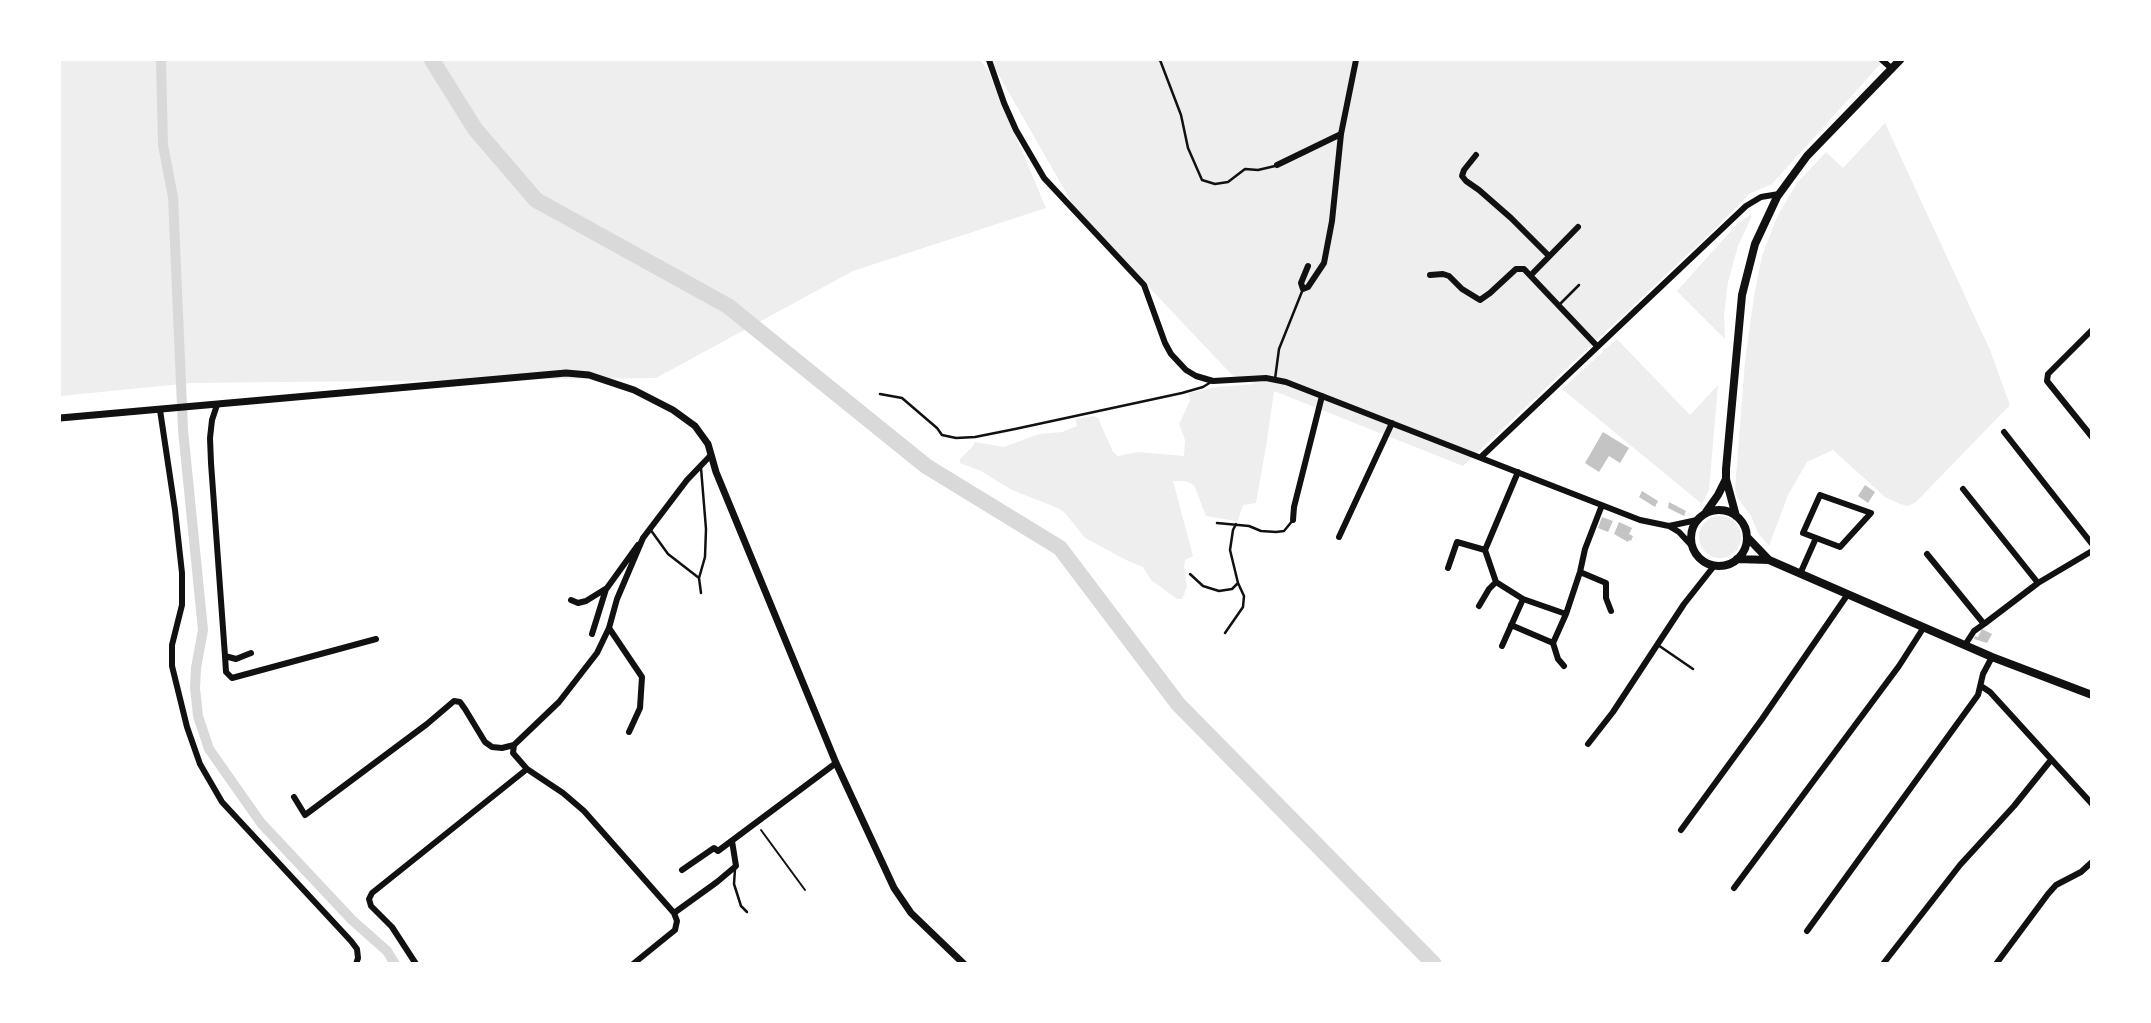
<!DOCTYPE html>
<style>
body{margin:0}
#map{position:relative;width:2151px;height:1023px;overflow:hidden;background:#fff;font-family:"Golos Text",sans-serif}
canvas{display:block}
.frame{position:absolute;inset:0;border:61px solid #fff;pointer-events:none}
</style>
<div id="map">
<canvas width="2151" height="1023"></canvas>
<div class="frame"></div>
</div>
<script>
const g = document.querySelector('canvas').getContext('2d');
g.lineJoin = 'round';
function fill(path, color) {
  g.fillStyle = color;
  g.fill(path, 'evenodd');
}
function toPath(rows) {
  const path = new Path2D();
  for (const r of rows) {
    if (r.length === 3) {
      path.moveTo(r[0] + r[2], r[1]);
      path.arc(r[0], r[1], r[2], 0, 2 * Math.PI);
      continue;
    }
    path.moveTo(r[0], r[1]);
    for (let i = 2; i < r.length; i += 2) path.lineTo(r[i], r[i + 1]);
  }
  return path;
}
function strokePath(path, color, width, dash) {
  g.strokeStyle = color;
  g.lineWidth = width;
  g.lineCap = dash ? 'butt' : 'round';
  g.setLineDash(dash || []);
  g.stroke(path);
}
fill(toPath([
 [60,60,980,60,988,70,1046,208,853,271,656,378,192,383,60,396],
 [988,60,1884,60,1772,184,1749,194,1720,224,1463,466,1274,391,1266,447,1256,503,1243,505,1238,520,1236,521,1206,516,1194,485,1186,481,1173,481,1193,556,1185,560,1184,566,1187,587,1182,599,1177,599,1151,580,1143,567,1128,561,1085,538,1065,513,1058,508,1012,490,981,471,960,463,960,459,973,446,975,442,1004,447,1039,434,1062,432,1077,426,1075,419,1094,416,1098,418,1113,452,1118,456,1138,452,1184,456,1185,440,1179,424,1190,401,1189,393,1217,387,1255,384,1232,375,1076,210,996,70],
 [1885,123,1990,350,2010,405,1916,502,1908,506,1900,504,1885,497,1833,450,1807,462,1788,495,1769,546,1758,533,1751,516,1737,497,1735,489,1745,361,1754,296,1762,256,1777,217,1797,183,1826,152,1843,168],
 [1750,215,1752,216,1738,246,1728,282,1724,315,1725,339,1677,291,1739,222],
 [1617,339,1690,415,1718,385,1709,490,1702,504,1562,389],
 [1720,537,21]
]), '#eee');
strokePath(toPath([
 [161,60,163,145,173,197,183,430,203,630,196,668,195,688,198,716,209,749,261,823,352,920,387,951,395,964]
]), '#d9d9d9', 10);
strokePath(toPath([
 [432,60,475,129,536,200,728,306,926,466,1060,548,1178,704,1434,964]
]), '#d9d9d9', 16);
fill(toPath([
 [1603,432,1629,448,1620,463,1609,456,1599,472,1585,463],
 [1865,485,1875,492,1868,503,1858,496],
 [1642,491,1658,501,1655,507,1639,497],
 [1669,502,1686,511,1684,516,1668,508],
 [1602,517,1613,521,1608,532,1598,528],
 [1619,522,1632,528,1629,534,1633,536,1631,541,1629,540,1628,542,1614,534],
 [1982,629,1992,634,1987,643,1974,639,1975,636,1978,637]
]), '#c4c4c4');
strokePath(toPath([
 [761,830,805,890]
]), '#111', 2);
strokePath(toPath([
 [1160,60,1181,115,1188,148,1202,180,1215,184,1228,182,1245,169,1258,170,1275,166],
 [1559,305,1579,285],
 [1275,379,1279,349,1303,289],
 [880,394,902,398,937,428,942,435,956,438,975,437,1015,429,1182,393,1203,387,1211,382],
 [701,468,706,529,705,557,699,578,701,593],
 [1217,523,1249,526,1261,531,1276,532,1284,531,1293,520],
 [650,529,668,554,699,578],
 [1190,574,1203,586,1219,591,1232,589,1238,583],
 [1225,633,1243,607,1244,596,1238,583,1230,550,1233,530,1236,524],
 [1658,645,1693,669],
 [735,869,734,884,741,906,747,912]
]), '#111', 2.5);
strokePath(toPath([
 [989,60,1004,103,1016,130,1044,178,1144,285,1165,343,1171,354,1186,370,1196,376,1213,381,1266,378,1286,382,1640,520,1669,526,1679,532,1692,546],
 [1882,60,1891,68],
 [1476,155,1464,170,1462,176,1466,181,1479,190,1511,218,1549,256],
 [1277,165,1341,134],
 [1308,266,1301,283,1303,289,1308,287,1324,263,1332,221,1341,134,1356,60],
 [1430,275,1443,274,1449,276,1462,289,1480,300,1490,293,1516,269,1524,269,1597,346],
 [1531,275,1578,227],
 [2092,330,2048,374,2047,381,2092,437],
 [217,405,212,420,210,438,211,463,225,656,236,659,251,653],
 [160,410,175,510,182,573,182,605,172,645,172,666,187,727,200,764,222,802,351,941,357,949,358,958,356,964],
 [2004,432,2092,544],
 [1481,457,1746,206,1761,197,1779,194],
 [1518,472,1485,550,1496,582,1523,599,1566,614,1580,572,1585,549,1602,505],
 [1963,489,2038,583],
 [1820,495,1871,513,1840,547,1803,533,1820,495],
 [1293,520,1294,507,1322,396],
 [1669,526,1697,520],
 [1339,537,1392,423],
 [1927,554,1984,624],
 [1448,568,1457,542,1485,550],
 [1580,572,1606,583,1606,598,1611,611],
 [1800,574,1816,538],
 [571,600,578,603,586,601,607,588,638,545],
 [1479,606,1489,589,1496,582],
 [1511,625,1553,643,1566,614],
 [609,628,642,677,640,708,629,732],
 [592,634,606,589],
 [1553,643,1558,659,1564,666],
 [1965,645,1974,631,1984,624,2038,583,2092,551],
 [1502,646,1523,599],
 [225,656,226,672,232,678,376,639],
 [1981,686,1990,692,2092,804],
 [1588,744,1613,712,1684,604,1714,566],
 [294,797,305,815,427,724,454,701,460,702,465,709,485,742,492,747,502,748,514,745],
 [1681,830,1762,719,1848,594],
 [682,870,714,848,718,851,836,763],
 [1734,888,1899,666,1924,627],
 [674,913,584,811,563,793,527,769,513,753,514,745,559,702,597,653,609,628,617,599,643,538,687,480,711,455],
 [1807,931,1978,695,1983,674,1992,657],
 [416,964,392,927,371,906,369,899,372,893,527,769],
 [633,964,675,930,677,921,674,913,717,882,736,866,732,841],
 [1883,964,1960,865,2014,806,2051,760],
 [1996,964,2048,894,2056,885,2081,872,2092,862]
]), '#111', 6);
strokePath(toPath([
 [60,418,566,373,589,375,634,390,673,410,695,426,708,444,716,472,836,763,894,888,911,913,964,964]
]), '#111', 7);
strokePath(toPath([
 [1719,538,28],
 [1706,512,1718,495,1726,479],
 [1736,516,1726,479,1726,469,1742,295,1755,244,1777,197,1807,156,1900,60],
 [1747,537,1769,560,1992,657,2092,695],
 [1737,559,1769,560]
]), '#111', 8);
</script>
